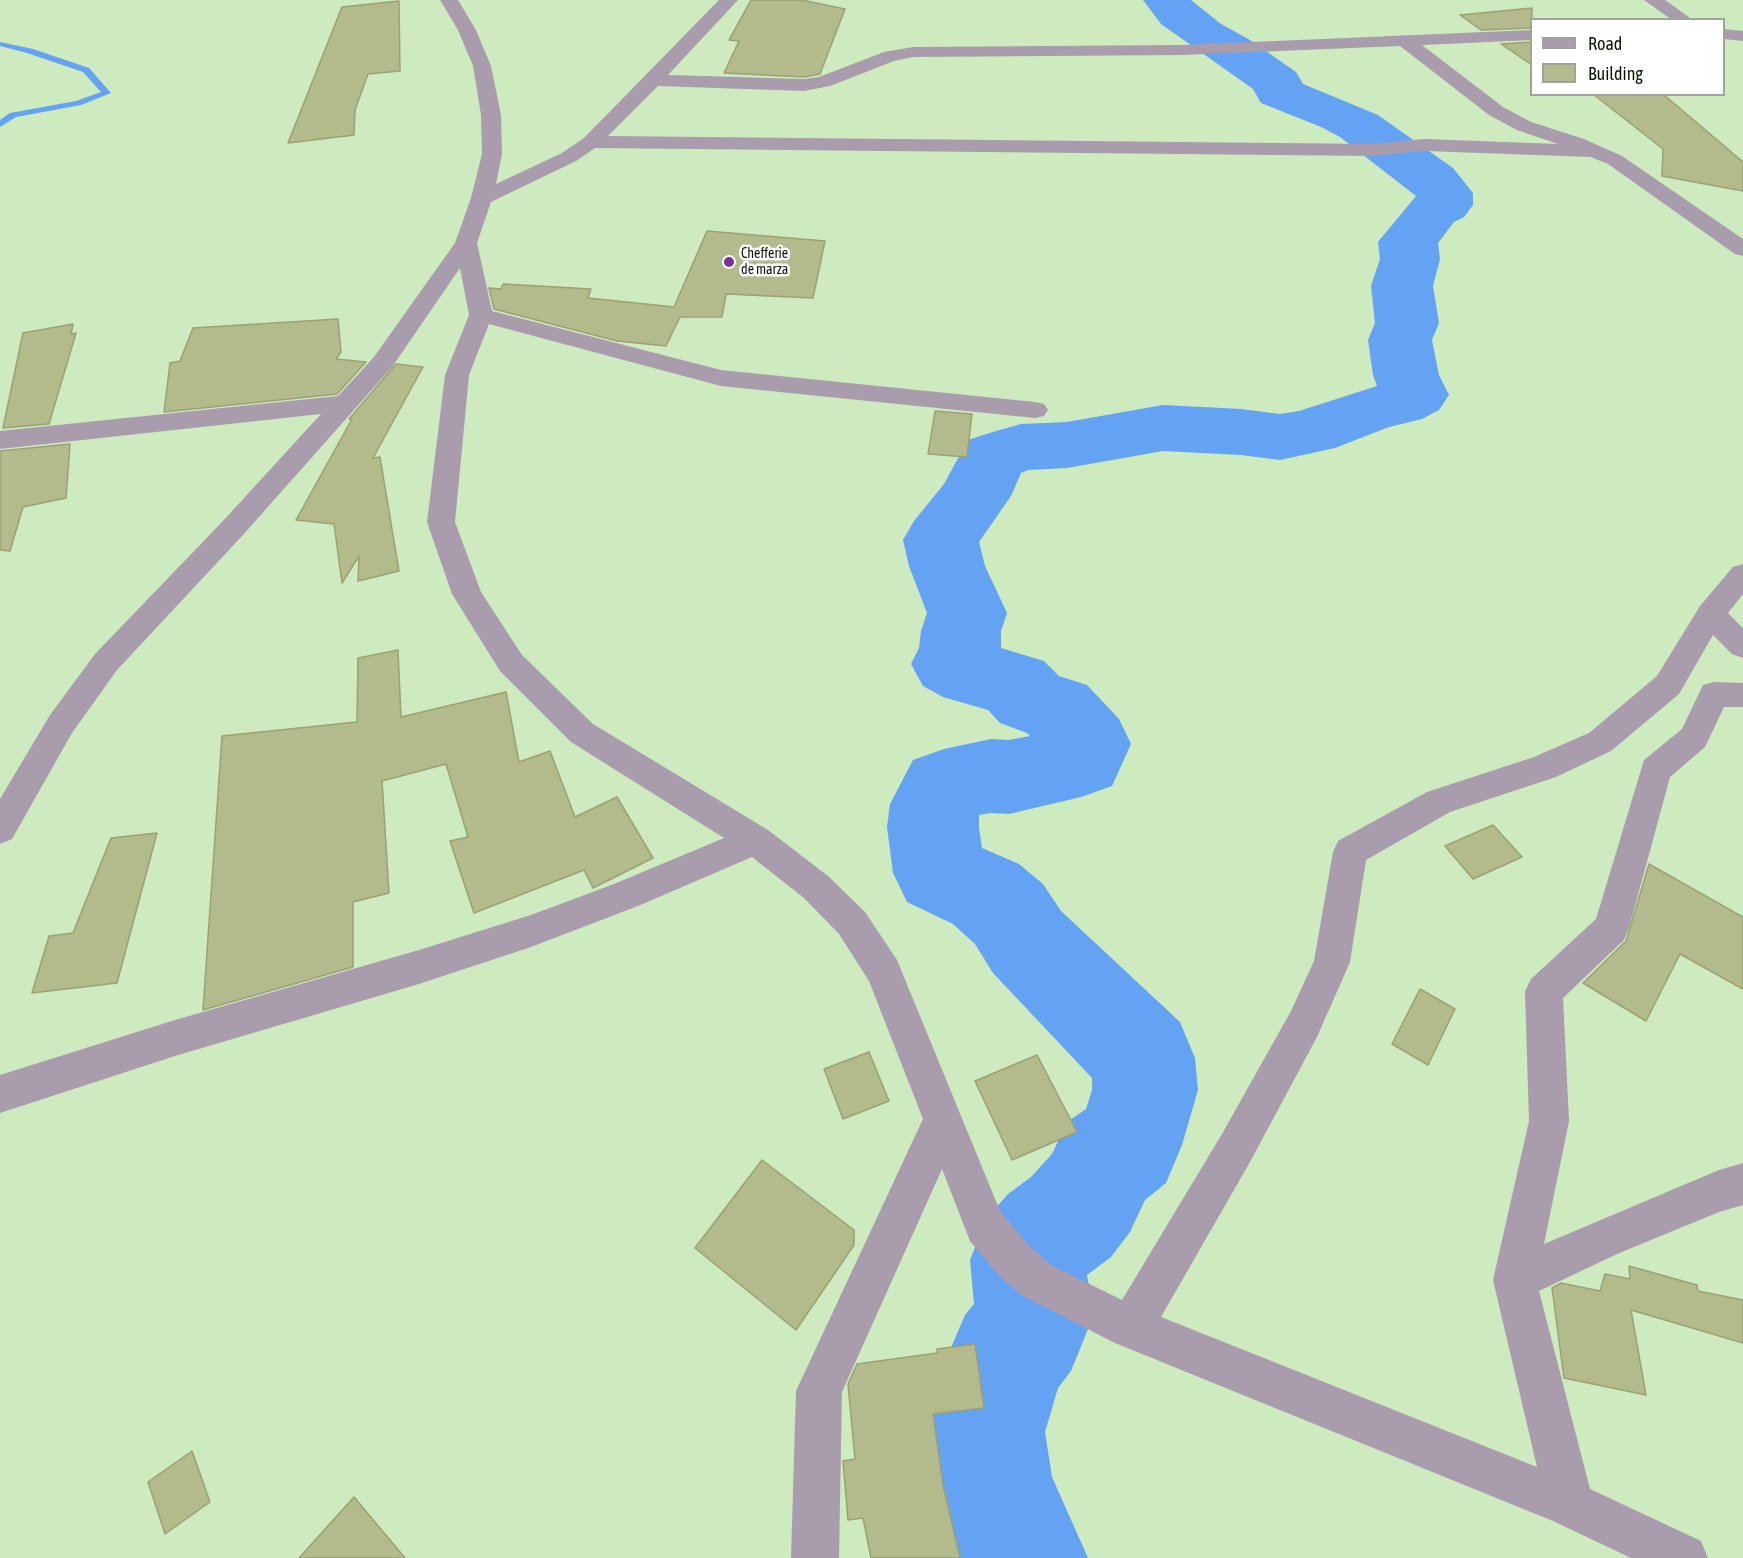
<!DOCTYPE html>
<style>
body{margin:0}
#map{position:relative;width:1743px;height:1558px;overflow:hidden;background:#ceeabf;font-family:"Asap Condensed",sans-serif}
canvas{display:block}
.legend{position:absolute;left:1530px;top:18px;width:195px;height:78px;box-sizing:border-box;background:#fff;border:2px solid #9fa39d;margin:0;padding:8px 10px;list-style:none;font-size:18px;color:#0e1809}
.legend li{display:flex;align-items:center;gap:12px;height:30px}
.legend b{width:30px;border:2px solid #9fa39d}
</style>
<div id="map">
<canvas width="1743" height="1558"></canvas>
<ul class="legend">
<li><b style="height:8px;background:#a89cad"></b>Road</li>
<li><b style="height:16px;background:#b3ba8b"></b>Building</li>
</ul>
</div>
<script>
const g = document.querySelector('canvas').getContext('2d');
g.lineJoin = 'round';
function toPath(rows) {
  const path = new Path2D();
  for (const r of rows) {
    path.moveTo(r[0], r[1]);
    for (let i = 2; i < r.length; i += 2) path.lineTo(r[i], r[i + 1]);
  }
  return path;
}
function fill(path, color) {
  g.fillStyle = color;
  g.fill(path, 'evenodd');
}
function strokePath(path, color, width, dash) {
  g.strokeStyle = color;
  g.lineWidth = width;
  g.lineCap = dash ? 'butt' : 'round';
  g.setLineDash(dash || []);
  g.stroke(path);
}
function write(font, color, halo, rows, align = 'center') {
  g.font = font + ' "Asap Condensed",sans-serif';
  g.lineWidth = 5;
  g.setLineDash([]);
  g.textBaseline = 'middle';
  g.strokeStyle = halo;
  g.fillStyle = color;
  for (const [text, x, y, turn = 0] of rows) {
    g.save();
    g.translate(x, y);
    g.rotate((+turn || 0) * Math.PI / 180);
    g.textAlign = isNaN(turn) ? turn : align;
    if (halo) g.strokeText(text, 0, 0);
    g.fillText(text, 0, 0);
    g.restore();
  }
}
fill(toPath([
 [0,42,33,49,89,68,111,93,81,105,16,117,0,127,0,120,10,113,76,101,101,92,83,72,27,53,0,46,0,42]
]), '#64a3f3');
fill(toPath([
 [1143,0,1191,0,1221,24,1250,40,1296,72,1303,84,1378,115,1453,168,1473,193,1473,205,1464,217,1454,222,1438,243,1440,259,1433,286,1439,323,1432,340,1439,375,1449,395,1439,410,1422,419,1389,427,1335,448,1280,460,1241,455,1163,451,1067,468,1028,470,1021,473,1011,496,979,542,985,566,1007,613,1001,631,1001,648,1044,661,1059,676,1087,685,1119,719,1131,744,1112,786,1081,797,1009,814,991,813,979,815,979,827,982,848,1019,864,1043,884,1061,911,1180,1022,1195,1058,1198,1090,1182,1145,1166,1183,1145,1200,1130,1232,1111,1257,1087,1275,1091,1297,1088,1329,1071,1371,1058,1388,1045,1432,1052,1477,1088,1558,955,1558,940,1522,926,1477,921,1432,947,1357,965,1315,974,1304,970,1260,986,1219,1008,1194,1031,1177,1052,1154,1067,1122,1086,1109,1092,1090,1092,1078,993,973,975,944,953,924,907,902,893,873,887,827,890,804,913,760,944,749,991,739,1009,740,1030,736,1027,733,1000,723,988,710,943,697,923,686,911,664,919,648,921,631,927,613,909,566,903,540,914,521,944,484,968,440,996,431,1021,424,1067,422,1163,405,1241,409,1280,414,1299,411,1377,386,1373,375,1368,340,1375,323,1371,286,1380,259,1378,242,1416,196,1340,137,1321,127,1261,103,1253,89,1161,24,1143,0]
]), '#64a3f3');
const building = toPath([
 [751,0,802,0,845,9,820,74,804,77,724,73,739,41,729,40,751,0],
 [399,1,400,71,368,74,355,110,354,135,288,143,342,7,399,1],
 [1532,8,1532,28,1481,30,1460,15,1532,8],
 [1532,42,1532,65,1501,44,1532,42],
 [1593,94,1663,94,1743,162,1743,191,1662,176,1663,149,1593,94],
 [707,231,825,241,813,298,726,294,722,317,680,317,666,346,617,341,494,309,489,288,501,289,503,284,591,289,588,298,674,307,707,231],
 [338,319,341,352,336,359,366,362,337,394,164,412,170,363,180,361,193,328,338,319],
 [73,324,71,334,76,333,49,424,3,428,23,333,73,324],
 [396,364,423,367,373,458,380,457,399,571,358,581,359,556,342,583,334,524,296,520,352,419,349,419,396,364],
 [935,411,972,414,967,457,928,454,935,411],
 [70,444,66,498,23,507,10,551,0,550,0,451,70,444],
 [398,650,401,717,506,692,519,762,550,751,575,817,617,797,653,858,593,888,584,870,474,913,450,841,468,837,446,764,382,781,389,893,353,902,353,967,203,1010,222,736,357,722,358,658,398,650],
 [1493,825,1522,857,1473,879,1445,846,1493,825],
 [157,833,117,983,32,993,49,936,73,933,111,838,157,833],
 [1649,864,1743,917,1743,989,1680,954,1646,1021,1583,983,1626,941,1649,864],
 [1420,989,1455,1009,1428,1065,1392,1044,1420,989],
 [869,1052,889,1101,843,1119,824,1069,869,1052],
 [1037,1055,1077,1132,1012,1160,975,1081,1037,1055],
 [762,1160,854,1230,854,1245,796,1330,695,1248,762,1160],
 [1629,1266,1697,1285,1698,1291,1743,1300,1743,1343,1631,1310,1646,1395,1564,1378,1552,1288,1561,1283,1600,1291,1605,1274,1630,1279,1629,1266],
 [975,1344,984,1408,933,1414,943,1485,960,1558,871,1558,863,1518,848,1520,843,1461,855,1459,848,1384,857,1364,937,1353,937,1349,975,1344],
 [192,1451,210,1502,165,1534,148,1482,192,1451],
 [354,1497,405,1558,299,1558,354,1497]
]);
fill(building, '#b3ba8b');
strokePath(building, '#9aa173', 1.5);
fill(toPath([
 [440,0,458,0,476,30,491,66,501,115,502,154,496,184,562,153,584,138,719,0,738,0,668,75,804,79,819,77,884,52,913,47,1182,45,1532,30,1532,40,1422,45,1503,107,1531,122,1584,139,1622,156,1743,239,1743,256,1735,254,1608,164,1591,157,1425,151,1373,156,595,148,576,161,491,202,477,243,492,311,721,370,1035,402,1044,404,1048,410,1044,416,1035,418,721,386,489,324,469,375,455,522,481,592,522,655,593,724,768,830,828,876,865,912,897,960,1000,1211,1030,1247,1051,1265,1122,1300,1222,1134,1291,1011,1314,961,1333,852,1338,841,1427,792,1534,757,1589,733,1657,676,1700,606,1733,567,1743,564,1743,594,1728,613,1743,628,1743,658,1732,654,1713,635,1679,694,1611,751,1556,777,1450,812,1366,860,1350,962,1317,1037,1250,1162,1161,1317,1537,1467,1493,1280,1529,1121,1525,991,1531,979,1596,919,1644,760,1682,729,1703,685,1714,682,1743,683,1743,707,1724,707,1705,747,1670,777,1629,928,1624,940,1563,998,1569,1121,1544,1244,1719,1170,1743,1163,1743,1205,1719,1212,1617,1254,1539,1291,1590,1489,1701,1541,1708,1558,1631,1558,1553,1521,1115,1343,1021,1295,1000,1277,970,1241,942,1169,842,1392,839,1558,791,1558,796,1391,923,1119,869,981,839,934,804,898,752,857,638,906,531,947,419,984,175,1056,0,1113,0,1075,175,1020,419,950,531,915,614,884,724,838,571,742,500,671,452,594,427,522,445,375,469,315,460,268,392,367,242,536,117,670,72,733,12,839,0,844,0,799,50,715,95,654,222,522,321,414,0,449,0,431,338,396,374,357,455,243,471,198,482,154,481,115,473,66,458,30,440,0],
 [1400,46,1489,115,1517,130,1558,144,1425,139,1373,144,608,136,658,86,804,91,830,86,894,61,913,57,1182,55,1400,46],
 [1644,0,1665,0,1693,20,1672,20,1644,0],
 [1724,29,1743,31,1743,41,1724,39,1724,29]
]), '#a89cad');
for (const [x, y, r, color] of [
 [729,262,6,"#7f2e9e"]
]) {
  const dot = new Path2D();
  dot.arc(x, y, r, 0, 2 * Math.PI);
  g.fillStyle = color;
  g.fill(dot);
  strokePath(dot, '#fff', 2);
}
write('14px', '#0e1809', '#fff', [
 ["Chefferie",741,254],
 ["de marza",741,270]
], 'left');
</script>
